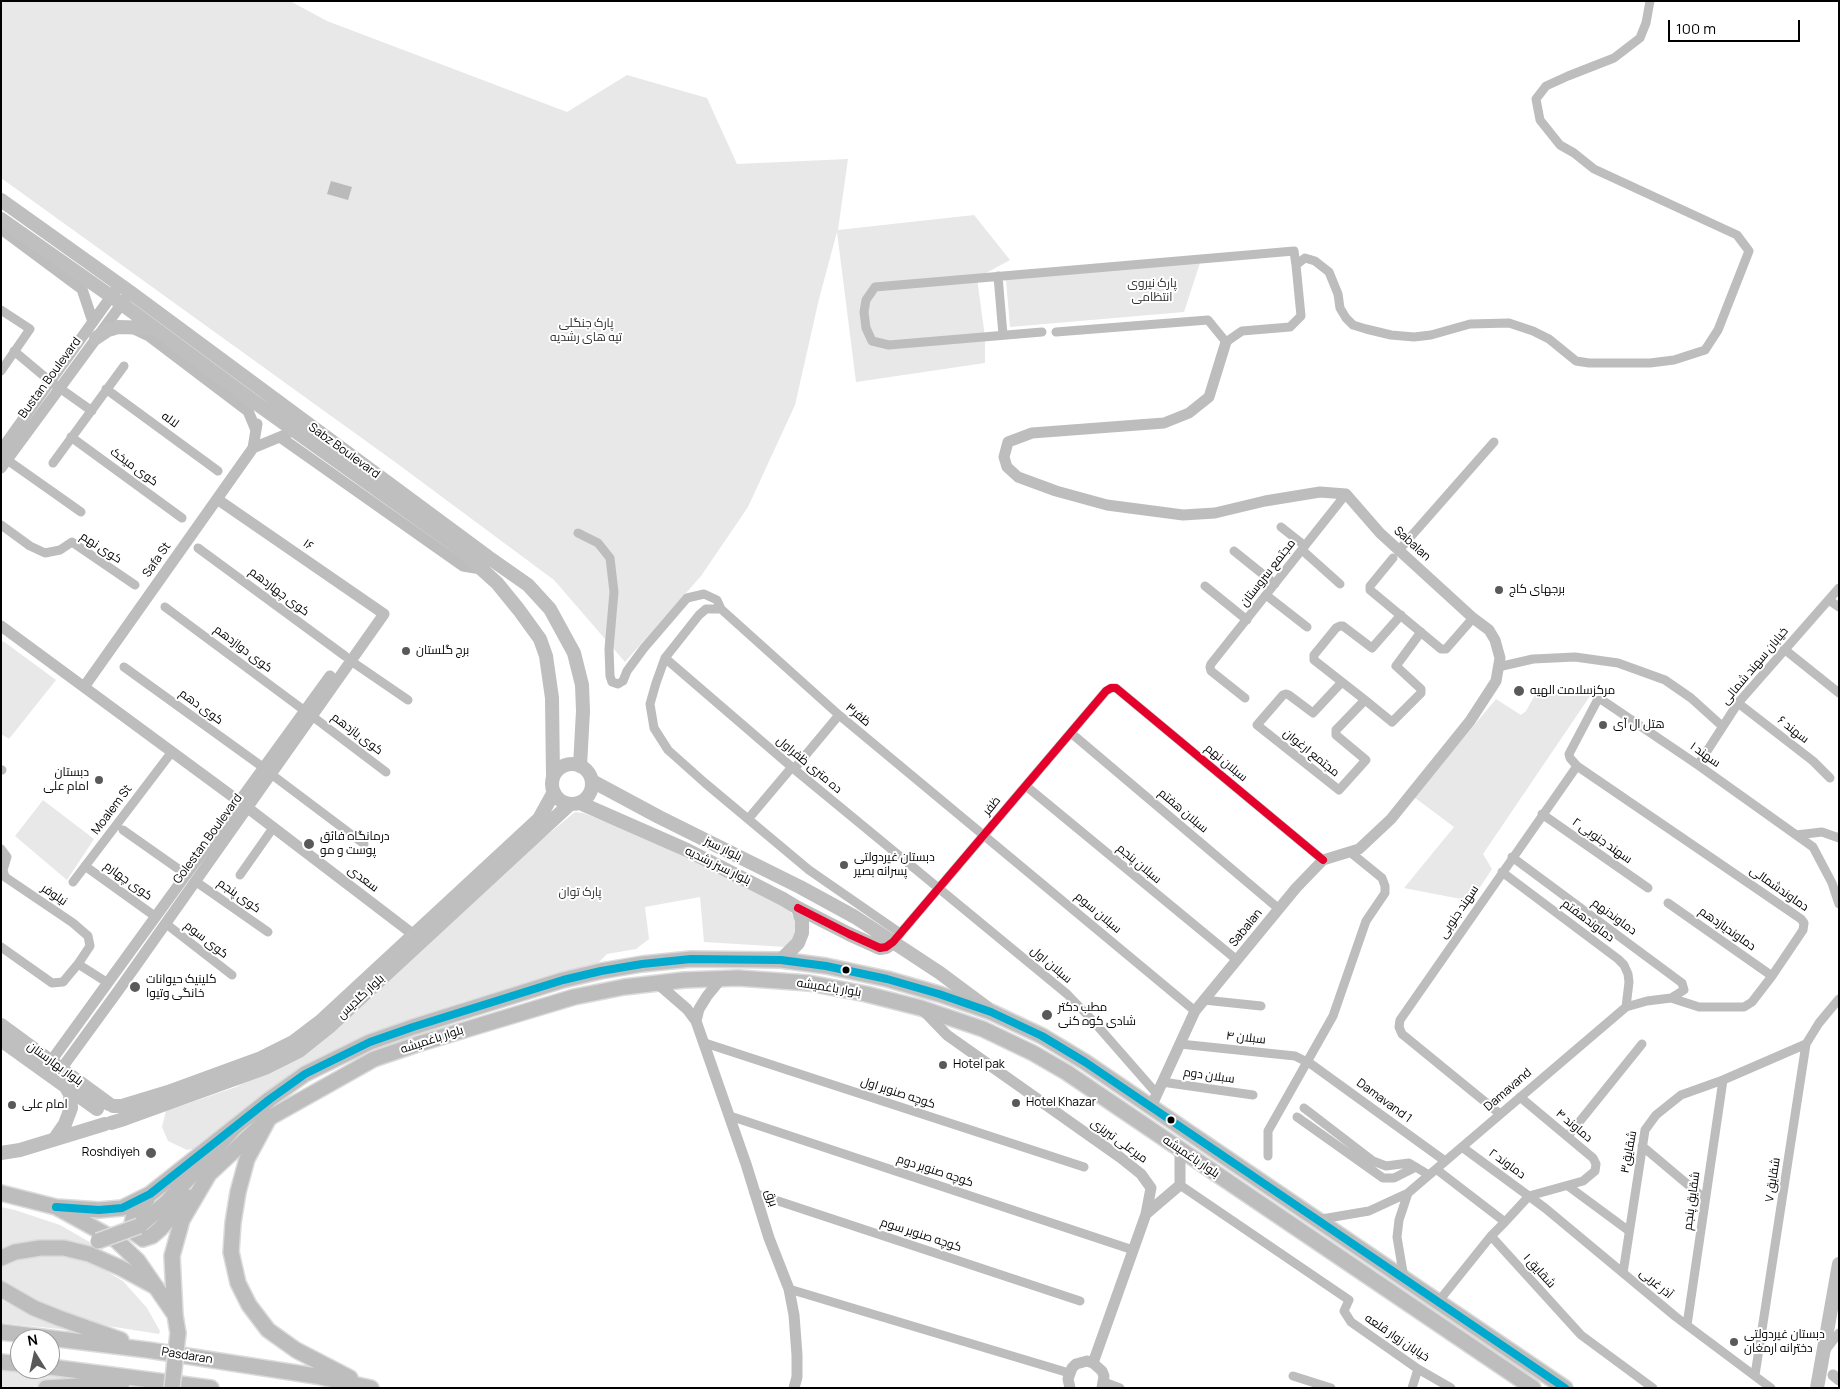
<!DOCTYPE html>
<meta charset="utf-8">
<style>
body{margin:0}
#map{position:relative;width:1840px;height:1389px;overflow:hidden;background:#fff;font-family:Manrope,sans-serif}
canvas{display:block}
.frame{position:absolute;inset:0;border:2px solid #000;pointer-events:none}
.north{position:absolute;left:10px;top:1329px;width:50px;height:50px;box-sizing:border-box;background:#fff;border:1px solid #999;border-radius:50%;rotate:350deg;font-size:14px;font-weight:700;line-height:20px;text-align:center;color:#000}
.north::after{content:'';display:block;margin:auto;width:18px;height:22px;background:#595959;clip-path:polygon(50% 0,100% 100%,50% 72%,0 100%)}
.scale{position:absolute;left:1668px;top:20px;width:132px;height:22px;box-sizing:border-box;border:2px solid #000;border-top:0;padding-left:6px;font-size:15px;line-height:18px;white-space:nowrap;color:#000;-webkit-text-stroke:4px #fff;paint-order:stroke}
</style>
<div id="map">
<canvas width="1840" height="1389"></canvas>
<div class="frame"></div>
<div class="north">N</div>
<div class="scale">100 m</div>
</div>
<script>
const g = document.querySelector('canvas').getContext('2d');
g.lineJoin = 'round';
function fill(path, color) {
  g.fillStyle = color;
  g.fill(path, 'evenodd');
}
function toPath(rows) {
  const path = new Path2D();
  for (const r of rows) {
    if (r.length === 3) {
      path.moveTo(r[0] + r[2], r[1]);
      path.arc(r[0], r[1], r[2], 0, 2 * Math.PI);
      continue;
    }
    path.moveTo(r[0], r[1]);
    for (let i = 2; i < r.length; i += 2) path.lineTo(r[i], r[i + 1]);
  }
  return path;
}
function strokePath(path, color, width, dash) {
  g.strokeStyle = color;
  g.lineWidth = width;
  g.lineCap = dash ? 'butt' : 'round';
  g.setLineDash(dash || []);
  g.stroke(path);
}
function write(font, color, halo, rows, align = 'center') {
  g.font = font + ' Manrope,Cairo,sans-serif';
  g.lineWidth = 4;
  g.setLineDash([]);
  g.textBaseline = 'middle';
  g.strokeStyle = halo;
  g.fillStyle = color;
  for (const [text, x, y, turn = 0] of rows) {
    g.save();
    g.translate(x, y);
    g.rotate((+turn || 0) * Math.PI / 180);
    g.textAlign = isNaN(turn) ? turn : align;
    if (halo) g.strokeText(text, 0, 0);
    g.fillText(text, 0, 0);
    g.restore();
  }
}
fill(toPath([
 [1,1,290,1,327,21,567,112,627,75,707,98,737,164,848,159,838,230,974,215,1010,260,977,278,985,337,985,363,856,382,837,232,819,299,795,405,748,507,701,576,625,662,554,580,395,462,1,178],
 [1200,263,1184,312,1010,327,1006,280],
 [3,641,56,680,9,739,1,734,1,644],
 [1540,686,1590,696,1483,854,1492,869,1471,901,1404,888,1454,827,1414,797,1496,699,1521,715,1526,711],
 [43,800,94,839,67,880,15,836],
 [575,812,583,813,643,836,789,909,794,918,797,933,791,944,785,947,704,942,700,897,645,907,649,939,636,949,607,954,598,963,463,1002,383,1029,316,1060,274,1086,198,1148,187,1150,168,1141,162,1127,166,1111,236,1087,313,1045,507,868],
 [1,1207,15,1210,60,1225,100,1248,110,1256,1,1251],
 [34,1254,64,1255,91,1262,123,1281,147,1308,160,1331,159,1334,102,1325,51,1309,1,1280,1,1265],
 [1,1300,46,1322,79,1331,1,1323],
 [1,1370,87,1380,25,1388,1,1388]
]), '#e8e8e8');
fill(toPath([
 [331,181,352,187,348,200,327,194]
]), '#bababa');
const primary = toPath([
 [1,1193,56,1207,116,1240,138,1261,175,1315,178,1333],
 [147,1199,134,1214,132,1224,135,1233,143,1239,152,1236,160,1229,188,1197],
 [56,1207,99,1210,122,1208,150,1194,270,1099,305,1074,370,1042,413,1027,563,980,601,971,642,964,691,959,781,960,826,966,887,979,939,994,991,1012,1042,1036,1085,1062,1565,1388],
 [175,1315,172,1256,182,1220,209,1174,269,1118,374,1059,418,1044,574,997,624,987,684,980,738,978,809,983,866,994,921,1008,983,1029,1033,1053,1066,1072,1533,1388]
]);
const trunk = toPath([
 [269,1118,247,1159,238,1192,233,1223,231,1252,238,1283,249,1305,268,1330,296,1350,350,1378],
 [139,1226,167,1202,235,1127],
 [1,1258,15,1252,40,1248,64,1248,89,1254,121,1268,156,1287],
 [1,1289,34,1308,59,1318,121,1340],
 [1,1332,148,1350,316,1376,371,1388],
 [1,1362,20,1364],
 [50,1367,211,1388],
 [46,1388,122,1383]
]);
strokePath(primary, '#dbdbdb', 18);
strokePath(trunk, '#dbdbdb', 18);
strokePath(toPath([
 [998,276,1003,335],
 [1,310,30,329,1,371],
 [1042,332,889,345,872,341,866,328,864,312,866,300,875,287,1294,251,1296,265],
 [1056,332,1208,320,1226,342,1242,331,1290,327,1301,316,1296,265,1305,258,1315,261,1329,272,1338,294,1340,308,1346,318,1353,325,1366,329,1391,335,1414,337,1431,335,1470,324,1509,323,1533,331,1549,339,1576,361,1589,363,1650,363,1674,360,1705,350,1718,330,1749,251,1737,235,1594,169,1574,153,1560,145,1540,120,1536,99,1546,86,1568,76,1614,58,1640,38,1646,23,1650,1],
 [14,351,51,382,92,411],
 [106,389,218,471],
 [71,437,182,518],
 [3,457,81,512],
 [53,463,124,366],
 [1,525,30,546,45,553,60,550,72,542,135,585],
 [1281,527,1305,546],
 [578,533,598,543,610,558,614,592,609,649,610,676,612,682,618,684,623,681,627,671,644,648,687,598,704,594,717,600,721,609,839,715,1195,1011],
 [198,548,345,656],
 [1302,550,1340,584],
 [1399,550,1494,442],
 [1234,551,1275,584],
 [1393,558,1370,586,1370,590,1441,649,1446,649,1473,618],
 [1205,586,1247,620],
 [1266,595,1307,627],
 [1829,600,1839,607],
 [165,607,305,711],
 [721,609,706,609,699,615,665,658,656,683,650,704,654,728,668,750,705,783,809,870,900,933],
 [1784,649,1839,693],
 [665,658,794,769,1067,994,1094,1022,1157,1094],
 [351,661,408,700],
 [124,667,264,768],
 [1498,667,1533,659,1575,657,1618,663,1665,680,1691,698,1722,726],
 [1342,682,1313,713,1289,695,1286,694,1283,695,1257,725,1339,790,1366,760,1336,735,1336,730,1365,700,1392,722,1421,693,1421,689,1396,666,1421,632],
 [1245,698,1211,671,1210,667,1211,664,1346,494],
 [1365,700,1314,660,1314,655,1336,628,1340,626,1343,626,1372,648,1401,615],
 [1738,703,1813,761,1830,778],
 [312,716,386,772],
 [1071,733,1279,909],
 [1698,765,1738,703,1839,588],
 [794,769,839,715],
 [1,770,2,770],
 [271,774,364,844],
 [1026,786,1237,960],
 [1542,814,1648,888],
 [749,818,792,767],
 [123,830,187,875],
 [1796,835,1822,832,1839,838],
 [1,849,7,857,3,870,5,877,73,923,88,936,90,946,78,964],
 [1512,857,1682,983,1684,990,1671,998],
 [85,866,156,917],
 [1502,872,1618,959,1624,965,1628,974,1629,982,1626,1007],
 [240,875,273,828],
 [195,881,268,932],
 [73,882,171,753],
 [1668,903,1772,976],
 [165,923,232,975],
 [893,942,1106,691,1111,688,1116,688,1323,860],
 [1,947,52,983,63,982,78,964,108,983],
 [1204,1000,1261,1006],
 [705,1043,1084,1167],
 [1180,1044,1295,1056,1311,1064,1445,1161],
 [1162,1082,1253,1095],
 [1520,1097,1593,1158,1596,1164,1595,1171,1583,1181,1529,1196],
 [1304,1108,1373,1161,1386,1166,1409,1163,1429,1175],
 [1500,1114,1402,1034,1399,1027,1400,1020,1577,766],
 [730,1116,1133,1250],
 [1297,1117,1383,1178,1394,1178,1416,1167],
 [1568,1136,1642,1044],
 [1642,1146,1705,1199],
 [1462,1147,1545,1208,1676,1317,1771,1388],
 [1268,1156,1268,1131,1333,1016,1366,921,1385,893,1385,886,1382,878,1350,852],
 [1436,1169,1505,1222,1491,1236,1581,1335,1653,1388],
 [1180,1185,1349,1300,1344,1311,1351,1322,1418,1369,1451,1388],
 [1568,1186,1629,1231],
 [754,1193,1080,1301],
 [1316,1220,1369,1211,1408,1193,1626,1007,1647,1001,1671,998,1699,1007,1744,1007,1752,1002,1772,976,1803,930,1804,923,1801,919,1577,766,1570,758,1569,754,1598,699,1602,700,1698,765,1813,847,1832,883,1839,904],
 [1505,1222,1529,1196],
 [1623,1273,1645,1130,1656,1115,1681,1095,1723,1080,1806,1044],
 [1404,1278,1397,1237,1399,1220,1408,1193],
 [789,1289,1069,1373],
 [1438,1302,1491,1236],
 [1687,1325,1723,1080],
 [1825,1351,1839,1333],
 [1755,1375,1806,1044,1819,1023,1839,999],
 [1293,1376,1331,1388],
 [1104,1382,1120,1388],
 [1412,1388,1418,1369]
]), '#bdbdbd', 9);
strokePath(toPath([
 [1,229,82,289,93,322],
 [132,328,149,336,248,411,256,430],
 [257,424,253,448,287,434],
 [280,437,463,566,481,569],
 [1,450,115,291],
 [1,468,126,298],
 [1,626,240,802,414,935],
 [84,687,253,448],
 [657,983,687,1009,696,1021,746,1164,769,1238,789,1289,794,1315,797,1355,797,1377,794,1388],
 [922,1009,947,1035,1121,1158,1141,1174,1151,1188,1146,1214,1093,1363],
 [696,1021,699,1009,707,996,721,979],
 [46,1068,330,676],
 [56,1076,118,991,384,614,217,499],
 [1151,1107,1195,1011,1204,1000,1296,888,1323,860,1359,849,1391,819,1470,721,1496,681,1500,658,1495,640,1489,630,1473,618,1380,533,1346,494,1320,492,1265,501,1215,513,1183,515,1107,505,1056,491,1018,477,1007,467,1004,457,1008,442,1032,433,1164,423,1189,413,1209,397,1226,342],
 [1146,1214,1180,1185,1180,1149],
 [1833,1375,1839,1380],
 [1070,1388,1068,1379,1072,1368,1076,1364,1087,1361,1093,1363,1102,1371,1104,1376,1102,1388]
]), '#bdbdbd', 11);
strokePath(toPath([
 [1,200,130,292,488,557,528,585,550,609,574,653,582,685,583,711,580,766],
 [1,219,122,304,253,401,456,546,497,583,519,610,540,639,546,656,552,698,553,777],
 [96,338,108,330,118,327,154,328],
 [572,784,20],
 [592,781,659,817,800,887,855,917,940,973,987,1008],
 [580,803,687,850,783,899,798,908,802,921,802,933,798,943,781,960],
 [798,908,849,934,880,948,886,947,893,942],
 [1,1025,109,1104],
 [1,1040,97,1109],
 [113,1106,122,1106,168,1092,261,1058,293,1042,322,1020,539,819,554,792],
 [111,1123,124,1119,265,1068,299,1051,329,1027,570,804],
 [56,1137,65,1124,71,1108,70,1094,66,1087],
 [1,1153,20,1150,105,1124],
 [1817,1388,1839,1264]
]), '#bfbfbf', 14);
strokePath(primary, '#bdbdbd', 15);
strokePath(trunk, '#bdbdbd', 15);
const primaryBridge = toPath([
 [172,1388,178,1333]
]);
const trunkBridge = toPath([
 [98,1241,139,1226]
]);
strokePath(primaryBridge, '#dbdbdb', 18, []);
strokePath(trunkBridge, '#dbdbdb', 18, []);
strokePath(primaryBridge, '#bdbdbd', 15);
strokePath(trunkBridge, '#bdbdbd', 15);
strokePath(toPath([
 [56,1207,99,1210,122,1208,150,1194,270,1099,305,1074,370,1042,413,1027,563,980,601,971,642,964,691,959,781,960,826,966,887,979,939,994,991,1012,1042,1036,1085,1062,1565,1388]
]), '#00a9ce', 8);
strokePath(toPath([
 [798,908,849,934,880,948,886,947,893,942,1106,691,1111,688,1116,688,1323,860]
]), '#e4002b', 8);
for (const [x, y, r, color] of [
 [1499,590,5,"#595959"],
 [406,651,5,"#595959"],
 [1519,691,6,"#595959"],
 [1603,725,5,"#595959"],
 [99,780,5,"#595959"],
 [309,844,6,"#595959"],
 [844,865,5,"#595959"],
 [846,970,4.5,"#000"],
 [135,987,6,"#595959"],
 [1047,1015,6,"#595959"],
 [943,1065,5,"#595959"],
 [1016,1103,5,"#595959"],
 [12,1105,5,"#595959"],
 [1171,1120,4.5,"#000"],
 [151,1153,6,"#595959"],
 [1734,1342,5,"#595959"]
]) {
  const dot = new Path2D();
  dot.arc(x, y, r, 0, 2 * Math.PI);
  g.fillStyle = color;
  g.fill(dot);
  strokePath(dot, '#fff', 2);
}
write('12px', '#2d2d2d', '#fff', [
 ["پارک نیروی",1152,284],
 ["انتظامی",1152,298],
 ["پارک جنگلی",586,324],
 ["تپه های رشدیه",586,338],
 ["پارک توان",580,893]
]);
write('12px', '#000', '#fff', [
 ["Bustan Boulevard",50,378,-54],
 ["لاله",170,420,36],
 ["Sabz Boulevard",344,451,36],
 ["کوی میخک",134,467,36],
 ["Sabalan",1412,544,42],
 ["۱۶",308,545,35],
 ["کوی نهم",101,548,33],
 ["Safa St",157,560,-55],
 ["مجتمع سروستان",1268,573,-52],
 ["کوی چهاردهم",279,592,37],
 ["کوی دوازدهم",243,649,37],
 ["خیابان سهند شمالی",1755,666,-50],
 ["کوی دهم",201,707,36],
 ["ظفر۳",858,715,40],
 ["سهند ۶",1793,730,38],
 ["کوی یازدهم",357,734,37],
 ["مجتمع ارغوان",1311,753,39],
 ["سهند ۱",1705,755,35],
 ["سبلان نهم",1226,763,40],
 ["ده متری ظفراول",809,765,40],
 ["ظفر",992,806,-50],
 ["Moalem St",112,810,-53],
 ["سبلان هفتم",1183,811,40],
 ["Golestan Boulevard",208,839,-54],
 ["سهند جنوبی ۲",1602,841,35],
 ["بلوار سبز",723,849,26],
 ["سبلان پنجم",1139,864,40],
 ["بلوار سبز رشدیه",718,866,26],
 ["سعدی",363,879,37],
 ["کوی چهارم",128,881,36],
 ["دماوندشمالی",1779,889,35],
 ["نیلوفر",54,895,34],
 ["کوی پنجم",239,896,35],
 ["سهند جنوبی",1459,912,-56],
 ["سبلان سوم",1098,913,40],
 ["دماوندنهم",1614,917,36],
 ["دماوندهفتم",1588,921,37],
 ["Sabalan",1246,928,-51],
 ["دماوندیازدهم",1727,929,35],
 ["کوی سوم",206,940,38],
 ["سبلان اول",1051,965,40],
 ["بلوار باغمیشه",829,988,9],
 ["بلوار گلدیس",361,997,-43],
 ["سبلان ۴",1246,1038,6],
 ["بلوار باغمیشه",432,1040,-18],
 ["بلوار بهارستان",55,1064,36],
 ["سبلان دوم",1209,1076,8],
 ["Damavand",1508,1090,-41],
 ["کوچه صنوبر اول",898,1093,18],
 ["Damavand 1",1384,1101,36],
 ["دماوند ۴",1574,1126,40],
 ["میرعلی تبریزی",1119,1141,36],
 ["شقایق۳",1629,1152,-79],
 ["بلوار باغمیشه",1191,1157,34],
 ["دماوند ۲",1507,1164,36],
 ["کوچه صنوبر دوم",935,1171,18],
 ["شقایق ۷",1773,1180,-81],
 ["برق",771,1198,72],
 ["شقایق پنجم",1692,1201,-82],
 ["کوچه صنوبر سوم",921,1235,18],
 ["شقایق ۱",1539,1271,48],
 ["آذر غربی",1656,1284,40],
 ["خیابان زوار قلعه",1397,1338,34],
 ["Pasdaran",187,1356,9]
]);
write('12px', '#000', '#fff', [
 ["برجهای کاج",1509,590],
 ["برج گلستان",416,651],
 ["مرکزسلامت الهیه",1530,691],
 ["هتل ال آی",1613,725],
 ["دبستان",89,773,"right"],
 ["امام علی",89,787,"right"],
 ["درمانگاه فائق",320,837],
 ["پوست و مو",320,851],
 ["دبستان غیردولتی",854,858],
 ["پسرانه بصیر",854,872],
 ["کلینیک حیوانات",146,980],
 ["خانگی وتیوا",146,994],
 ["مطب دکتر",1058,1008],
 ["شادی کوه کنی",1058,1022],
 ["Hotel pak",953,1065],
 ["Hotel Khazar",1026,1103],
 ["امام علی",22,1105],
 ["Roshdiyeh",140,1153,"right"],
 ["دبستان غیردولتی",1744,1335],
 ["دخترانه ارمغان",1744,1349]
], 'left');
</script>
